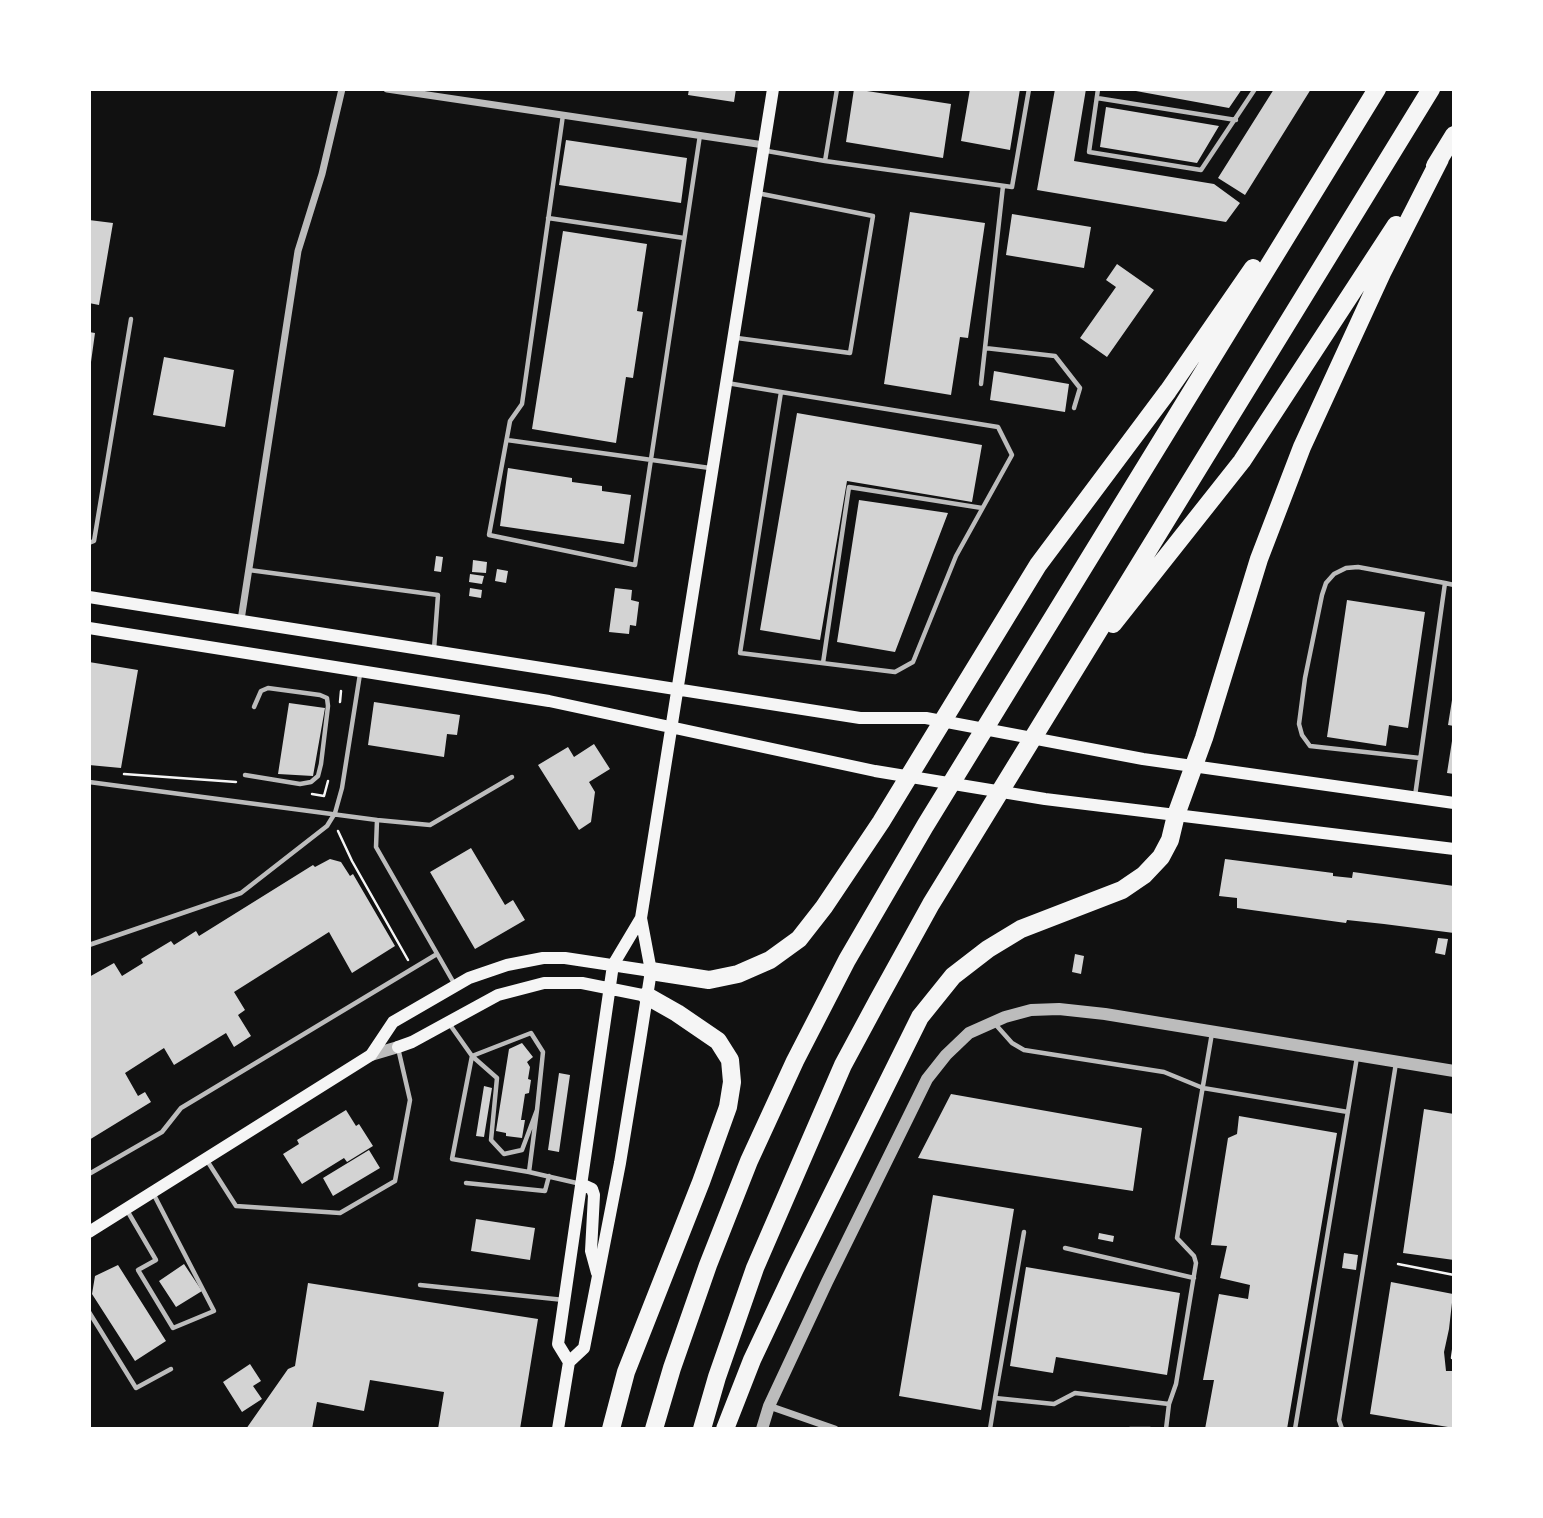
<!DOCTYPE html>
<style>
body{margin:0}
#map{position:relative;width:1543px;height:1518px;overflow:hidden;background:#111;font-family:"Noto Sans",sans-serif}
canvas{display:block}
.frame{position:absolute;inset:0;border:91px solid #fff;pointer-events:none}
</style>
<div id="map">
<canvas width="1543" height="1518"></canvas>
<div class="frame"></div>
</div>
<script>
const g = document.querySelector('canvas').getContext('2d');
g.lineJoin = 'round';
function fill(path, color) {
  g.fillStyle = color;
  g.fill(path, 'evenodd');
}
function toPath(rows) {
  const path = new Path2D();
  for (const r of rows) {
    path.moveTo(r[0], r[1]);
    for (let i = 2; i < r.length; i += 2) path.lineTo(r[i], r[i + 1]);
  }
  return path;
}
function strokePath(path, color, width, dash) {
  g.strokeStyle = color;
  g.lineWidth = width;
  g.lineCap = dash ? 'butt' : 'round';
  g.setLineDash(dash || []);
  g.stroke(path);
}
fill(toPath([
 [689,89,736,89,734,102,688,95],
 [854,89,951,104,943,158,846,142],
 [970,89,1020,89,1010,150,961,141],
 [1055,89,1086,89,1074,161,1214,184,1240,203,1226,222,1037,190],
 [1125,89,1242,89,1229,108],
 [1274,89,1311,89,1245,195,1218,178],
 [1106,107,1219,126,1197,163,1100,147],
 [566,140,687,158,681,203,559,185],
 [910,212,985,223,968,338,960,337,951,395,884,384],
 [1012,214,1091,227,1084,268,1006,255],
 [89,220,113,223,99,305,89,303],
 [563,231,647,244,637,311,643,312,633,378,626,377,616,443,532,429],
 [1117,264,1154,290,1107,357,1080,338,1116,287,1106,280],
 [89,332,95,333,91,362,89,361],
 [164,357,234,370,225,427,153,415],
 [994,371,1069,384,1065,412,990,400],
 [797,413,982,445,972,502,847,481,820,640,760,630],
 [508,468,572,478,572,482,602,486,602,491,631,495,624,544,500,526],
 [859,500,948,513,895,652,837,642],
 [436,556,443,557,441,572,434,571],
 [473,560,487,562,486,573,472,572],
 [497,569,508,571,506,583,495,581],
 [470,574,484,576,482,584,469,582],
 [470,588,482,590,481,598,469,596],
 [615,588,632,590,631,600,639,602,636,626,630,625,629,634,609,632],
 [1347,600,1425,612,1408,728,1389,725,1386,746,1327,737],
 [89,662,138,670,121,768,89,765],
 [1452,700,1454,700,1454,726,1448,725],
 [374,702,460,715,457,735,447,734,444,757,368,745],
 [289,703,325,708,313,776,278,774],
 [1452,741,1454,741,1454,774,1447,773],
 [594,744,610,769,589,782,595,792,591,822,579,830,538,765,568,747,574,757],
 [471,848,505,905,513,900,525,920,475,949,430,872],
 [330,859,341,862,350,876,353,874,395,946,352,973,329,932,234,992,245,1010,238,1015,251,1036,234,1047,226,1033,174,1065,164,1048,125,1073,138,1096,145,1092,151,1102,89,1140,89,977,114,963,122,976,143,963,141,959,171,941,174,945,196,931,199,936,313,865,315,867],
 [1225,859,1333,873,1333,876,1352,878,1353,872,1454,886,1454,933,1384,924,1347,920,1346,923,1237,908,1237,898,1219,896],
 [1438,938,1448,939,1445,955,1435,953],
 [1075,954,1084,956,1081,974,1072,972],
 [522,1043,533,1057,527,1062,530,1067,528,1079,531,1080,529,1093,525,1094,521,1120,525,1120,522,1138,506,1136,506,1133,496,1131,509,1049],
 [559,1073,570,1075,559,1152,548,1150],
 [484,1086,492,1088,484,1137,476,1136],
 [951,1094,1142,1128,1133,1191,918,1158],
 [1424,1109,1454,1114,1454,1260,1403,1253],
 [346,1110,356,1126,359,1124,373,1146,347,1162,344,1158,302,1184,283,1154,299,1144,297,1140],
 [1239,1116,1337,1133,1287,1429,1205,1429,1214,1380,1203,1380,1219,1294,1248,1299,1250,1285,1220,1278,1227,1246,1211,1245,1228,1138,1237,1134],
 [369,1150,380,1168,333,1196,323,1178],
 [933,1195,1014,1209,981,1410,899,1396],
 [476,1219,535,1228,530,1260,471,1251],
 [1099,1233,1114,1236,1113,1242,1098,1239],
 [1344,1253,1358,1255,1356,1270,1342,1268],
 [184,1264,202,1291,176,1307,159,1281],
 [118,1265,166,1341,135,1361,92,1294,95,1276],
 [1026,1267,1180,1293,1167,1375,1056,1357,1053,1373,1010,1366],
 [1391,1282,1453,1294,1449,1329,1444,1352,1446,1371,1454,1371,1454,1428,1370,1414],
 [308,1283,538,1319,520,1429,438,1429,444,1392,370,1380,364,1411,317,1402,312,1429,246,1429,288,1369,295,1366],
 [250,1364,261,1381,253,1386,262,1399,242,1412,223,1382]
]), '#d3d3d3');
strokePath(toPath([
 [340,702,341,691],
 [124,774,236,782],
 [312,794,324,796,328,781],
 [338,831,352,861,408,960],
 [1398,1264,1454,1275],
 [1454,1344,1452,1358,1454,1358]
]), '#f5f5f5', 2.5);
strokePath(toPath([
 [1098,89,1089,152,1201,170,1255,89],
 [1097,98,1236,120],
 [563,115,522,404,510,421,489,535,635,565,700,135],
 [767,151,825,161,837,89],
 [825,161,1012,187,1029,89],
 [1003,186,985,348,1055,356,1080,388,1074,408],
 [548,218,684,238],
 [737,338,850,353,873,216,757,193],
 [727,383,781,392,998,427,1012,455,956,556,913,662,895,672,740,653,781,392],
 [981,384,985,348],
 [507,440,710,468],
 [89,543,94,541,131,319],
 [249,570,438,595,434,649],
 [823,663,849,487,982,508],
 [1420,758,1310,746,1302,735,1299,724,1305,678,1322,595,1326,583,1334,574,1346,568,1358,567,1445,583],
 [245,775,300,784,311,782,318,776,321,764,328,706,327,698,320,695,268,688,261,691,254,707],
 [89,782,377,820,376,847,455,985],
 [1415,796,1445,583,1454,585],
 [377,820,430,825,512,777],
 [89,945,241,893,327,826,335,813,342,788,360,674],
 [448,1022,472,1056,452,1159,529,1172,581,1184],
 [996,1025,1012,1043,1024,1050,1164,1072,1203,1088,1348,1112],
 [206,1159,236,1206,340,1213,395,1181,410,1100,398,1048],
 [529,1172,537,1110,543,1052,531,1033,472,1056,497,1078,491,1140,504,1154,522,1150,537,1110],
 [89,1174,162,1132,181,1108,437,954],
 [466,1183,545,1191,549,1176],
 [128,1212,156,1260,138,1270,173,1328,214,1311,153,1193],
 [1024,1232,995,1398,1054,1404,1075,1393,1169,1404],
 [1065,1248,1194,1278],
 [420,1285,564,1300],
 [89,1312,136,1388,171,1369],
 [990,1429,995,1398],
 [1130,1429,1150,1429],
 [1166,1429,1169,1404,1176,1384,1196,1263,1194,1256,1177,1238,1212,1033],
 [1295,1429,1357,1057],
 [1342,1429,1339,1420,1396,1063]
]), '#bcbcbc', 4.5);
strokePath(toPath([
 [387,89,764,145],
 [241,620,298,251,322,174,342,89],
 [769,1406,835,1429]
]), '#bcbcbc', 7);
strokePath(toPath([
 [371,1055,398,1047],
 [762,1429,769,1406,827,1282,927,1079,946,1055,969,1033,1005,1017,1031,1010,1059,1009,1105,1014,1454,1071]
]), '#bcbcbc', 12);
strokePath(toPath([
 [89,597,860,718,926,718,1143,759,1454,803],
 [89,628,549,701,875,771,1045,799,1454,849],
 [398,1047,412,1042,498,995,544,983,582,983,647,996],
 [581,1184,592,1189,594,1195,591,1251,597,1273],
 [89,1232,371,1055,393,1022,469,978,507,965,543,958,565,958,651,971],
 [569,1362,558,1344,613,965,641,918],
 [558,1429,569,1362,584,1348,620,1163,640,1041,651,971,641,918,773,89]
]), '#f5f5f5', 12);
strokePath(toPath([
 [1435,166,1454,135],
 [1113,624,1242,461,1396,225],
 [651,971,709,980,738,974,770,960,799,939,824,907,881,822,1038,565,1168,391,1253,268],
 [611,1429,626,1372,701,1182,728,1107,732,1082,730,1060,718,1041,677,1013,647,996],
 [654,1429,672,1368,708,1265,749,1161,795,1061,847,960,925,826,1377,89],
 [702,1429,717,1377,755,1268,843,1065,878,1000,931,904,1431,89],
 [725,1429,752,1360,794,1271,920,1017,953,976,988,949,1021,929,1122,890,1144,875,1161,857,1170,840,1176,815,1204,738,1259,559,1302,447,1382,273,1440,159]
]), '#f5f5f5', 18);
</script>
